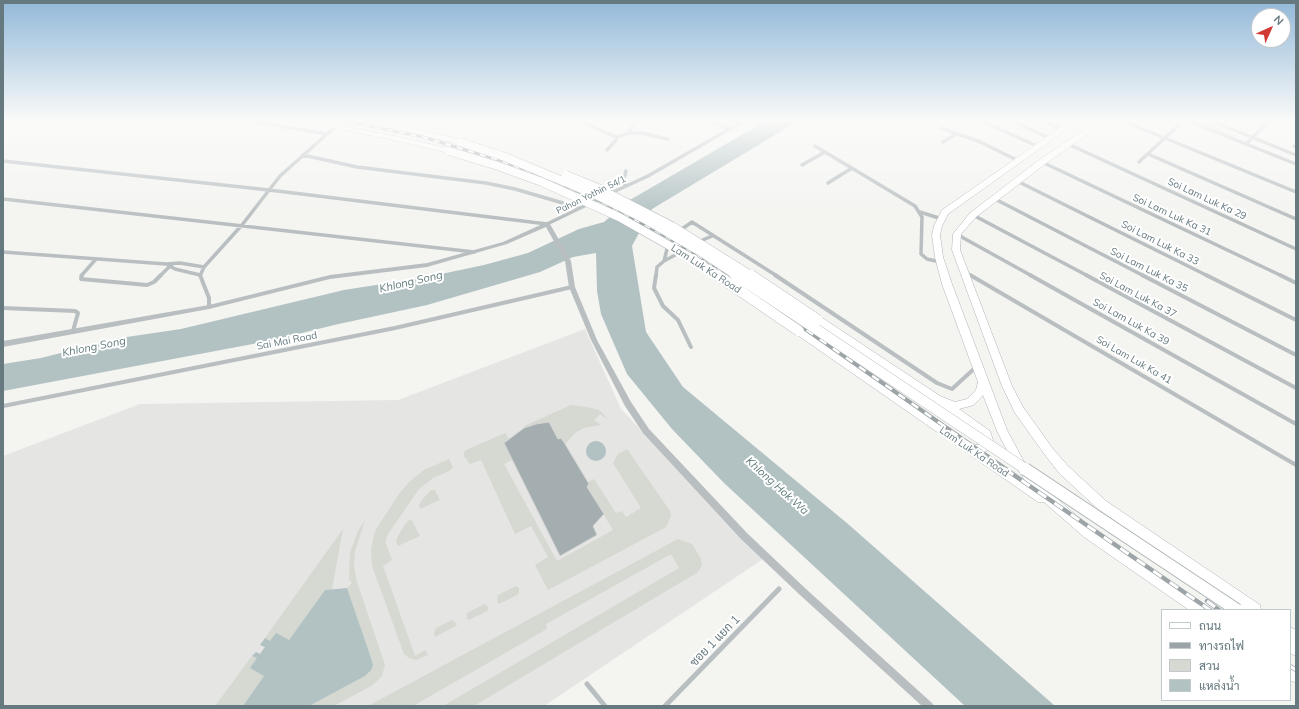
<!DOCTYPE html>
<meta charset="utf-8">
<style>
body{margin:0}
#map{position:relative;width:1299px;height:709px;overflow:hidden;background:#f4f4f1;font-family:Mulish,Sarabun,sans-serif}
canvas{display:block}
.frame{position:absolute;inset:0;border:4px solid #66797f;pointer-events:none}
.legend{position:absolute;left:1161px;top:609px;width:130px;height:92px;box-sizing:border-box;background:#fff;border:1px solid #c2c9cc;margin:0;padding:5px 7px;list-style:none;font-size:12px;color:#66797f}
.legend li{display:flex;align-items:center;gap:8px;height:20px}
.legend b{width:20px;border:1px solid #c2c9cc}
.north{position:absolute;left:1251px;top:8px;width:40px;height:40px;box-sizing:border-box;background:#fff;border:1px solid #c2c9cc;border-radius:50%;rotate:45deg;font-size:11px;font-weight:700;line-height:16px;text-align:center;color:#66797f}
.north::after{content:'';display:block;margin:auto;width:14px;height:18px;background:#d13935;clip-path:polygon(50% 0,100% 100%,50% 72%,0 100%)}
</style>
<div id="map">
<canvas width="1299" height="709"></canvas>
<div class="frame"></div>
<ul class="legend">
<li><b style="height:5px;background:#fff"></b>ถนน</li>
<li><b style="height:5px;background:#9ca4a7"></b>ทางรถไฟ</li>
<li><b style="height:11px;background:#d5d9d1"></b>สวน</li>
<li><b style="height:11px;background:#b2c1c2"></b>แหล่งน้ำ</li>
</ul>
<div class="north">N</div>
</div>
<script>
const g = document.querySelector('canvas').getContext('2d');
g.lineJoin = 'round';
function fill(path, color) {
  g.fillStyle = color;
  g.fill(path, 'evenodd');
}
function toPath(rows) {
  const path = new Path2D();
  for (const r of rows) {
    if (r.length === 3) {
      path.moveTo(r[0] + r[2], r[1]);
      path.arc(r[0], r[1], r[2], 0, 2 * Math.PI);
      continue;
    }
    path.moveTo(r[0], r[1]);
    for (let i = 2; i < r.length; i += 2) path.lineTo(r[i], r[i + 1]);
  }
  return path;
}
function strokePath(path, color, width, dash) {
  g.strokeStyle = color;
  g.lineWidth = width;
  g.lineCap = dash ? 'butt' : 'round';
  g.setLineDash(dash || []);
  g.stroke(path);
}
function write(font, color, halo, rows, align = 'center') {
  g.font = font + ' Mulish,Sarabun,sans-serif';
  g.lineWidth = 4;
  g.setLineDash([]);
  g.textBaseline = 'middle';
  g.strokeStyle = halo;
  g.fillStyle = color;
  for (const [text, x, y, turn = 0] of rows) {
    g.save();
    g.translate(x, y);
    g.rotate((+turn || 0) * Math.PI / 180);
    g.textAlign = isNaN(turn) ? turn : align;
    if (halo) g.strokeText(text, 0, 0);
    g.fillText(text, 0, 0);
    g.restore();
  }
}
fill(toPath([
 [1189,120,1200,120,1237,135,1233,138],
 [585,329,621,409,763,559,544,706,3,706,3,456,140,404,398,400]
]), '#e5e5e4');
fill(toPath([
 [571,405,587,407,599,410,609,420,600,414,594,420,601,425,584,428,576,432,565,444,561,438,558,439,549,422,536,424,525,428,524,426],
 [505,433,509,439,504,443,512,460,504,464,557,561,613,530,587,487,589,484,588,482,594,479,616,513,622,511,626,517,641,508,613,463,618,454,627,449,670,511,671,516,666,527,548,590,535,565,548,557,531,526,515,534,481,460,470,464,464,456,464,452,466,450],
 [449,459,453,468,447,472,433,478,419,489,388,534,386,539,386,544,392,560,383,566,415,656,425,650,428,655,416,660,409,658,404,654,372,566,371,549,375,531,399,494,409,482,424,470],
 [431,490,435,490,440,500,420,509,419,505,422,500],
 [411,519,420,536,398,546,396,541,398,536,406,523],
 [365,520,355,551,354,566,356,579,385,665,382,676,373,685,334,706,309,706,365,676,373,665,347,588,352,583,349,579,350,553,358,531],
 [343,529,332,589,325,590,289,640,270,641,265,638],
 [678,539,692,544,701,559,702,565,698,572,474,706,443,706,679,568,671,554,546,624,547,629,413,706,368,706],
 [516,586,519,588,519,593,517,595,499,604,497,602,498,595],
 [485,604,489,608,487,611,469,620,467,619,467,613],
 [452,620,457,624,456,626,435,637,434,633,436,628],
 [252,656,257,658,264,676,243,706,215,706]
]), '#d5d9d1');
fill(toPath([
 [767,120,800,120,652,209,632,246,646,332,683,387,848,524,1055,706,965,706,724,483,672,429,627,374,601,314,597,291,596,253,573,257,540,272,427,305,334,325,274,340,3,391,3,364,41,358,120,338,181,329,344,290,427,277,484,265,528,253,579,229,604,222,630,200],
 [596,451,10],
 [347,588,371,658,373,665,371,670,365,676,309,706,243,706,264,676,250,668,257,658,252,656,256,652,260,654,265,647,260,645,265,638,270,641,276,633,289,640,325,590]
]), '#b2c1c2');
const building = toPath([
 [549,422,558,439,561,438,565,444,589,484,587,487,604,514,593,526,597,535,560,556,504,443,524,428,536,424,549,422]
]);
fill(building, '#a4adb0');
strokePath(building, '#d6d5d4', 1);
const secondary = toPath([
 [300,120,314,120,394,136,452,149,453,151,449,153,394,140,304,122,300,120],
 [362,120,375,120,463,140,464,142,460,144,363,122,362,120],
 [1071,120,1080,120,948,214,942,226,940,235,943,257,952,284,1007,430,1023,460,1034,474,1048,491,1092,529,1205,605,1206,610,1189,610,1084,537,1044,502,1038,502,796,334,794,331,796,328,799,327,802,328,970,443,977,445,980,444,982,440,981,437,940,408,939,405,932,402,815,323,813,320,818,316,821,317,940,396,955,402,967,399,976,390,978,382,942,284,935,257,932,235,934,226,942,210,1071,120],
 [983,395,997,431,1015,466,1025,480,984,452,988,450,993,440,990,431,959,409,974,405,983,395],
 [1099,120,1108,120,1045,164,976,217,961,234,960,250,1012,386,1023,407,1053,449,1068,466,1106,501,1260,605,1261,610,1244,610,1098,509,1060,474,1045,455,1015,413,1002,386,952,250,953,234,970,213,1039,160,1099,120],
 [1290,627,1296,630,1296,656,1290,653,1290,627],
 [1290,665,1296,668,1296,683,1290,680,1290,665]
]);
strokePath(secondary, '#aeb5b7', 1);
strokePath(toPath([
 [247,120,327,134],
 [578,120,616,137,616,140,607,150],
 [712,120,729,130],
 [980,120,1037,146],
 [1010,120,1049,138],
 [1040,120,1062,129],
 [1121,120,1296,192],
 [1186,120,1296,164],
 [1209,120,1296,155],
 [941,128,978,141,1017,160],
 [630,133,630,129,637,120],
 [616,137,630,133,641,133,668,139],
 [943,142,956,134],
 [1068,144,1296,249],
 [1246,144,1270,120],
 [815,146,825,152],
 [1294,146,1296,147],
 [1148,154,1296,219],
 [303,155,357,167,486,183,515,189,580,208],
 [3,161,269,190,547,224,601,198],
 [1042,162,1282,276],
 [1139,162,1184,120],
 [802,165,825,152,915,206,922,217,921,254,927,259,940,262],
 [1017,181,1208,276],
 [828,183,852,168],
 [625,186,624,179,626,171],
 [611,193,648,176,745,120],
 [3,199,474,252],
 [995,199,1144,276],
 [920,212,942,219],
 [973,215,1088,276],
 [679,231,692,222,777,276],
 [958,235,1032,276],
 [698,242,712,236],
 [3,252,166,264,180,263,204,267],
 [664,261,667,249,674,236],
 [168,265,175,269,200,275],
 [966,273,972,276],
 [81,276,96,259],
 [160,276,172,264],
 [200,276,204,267,242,225,280,176,336,126],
 [656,276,657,267,664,261,690,247]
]), '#b9bfc1', 3.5);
strokePath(toPath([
 [82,275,81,279,147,285,154,282,161,275],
 [200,275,209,298,209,307],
 [656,275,654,288,663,306,678,320,691,347],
 [775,275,937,383,952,389,976,367],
 [970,275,1296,465],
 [1030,275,1296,424],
 [1086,275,1296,388],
 [1142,275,1296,355],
 [1206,275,1296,320],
 [1280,275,1296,283],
 [3,308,75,311,78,313,73,331],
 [3,406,395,328,572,287]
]), '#b9bfc1', 4);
strokePath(toPath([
 [587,684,605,706],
 [665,706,779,589]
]), '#b9bfc1', 5);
fill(toPath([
 [547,222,550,224,571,261,575,287,597,340,631,402,649,429,747,533,806,589,932,703,934,706,922,706,800,595,741,539,643,433,625,406,591,340,569,287,565,261,546,227,507,244,427,267,330,279,209,309,3,347,3,341,209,305,330,275,427,263,503,242,547,222]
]), '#b9bfc1');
fill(secondary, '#fff');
const railFar2 = toPath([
 [340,120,423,137,502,161,592,197,660,233,710,263,729,276]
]);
const railFar1 = toPath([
 [728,275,1007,470]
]);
const rail = toPath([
 [1005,469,1210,610],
 [1207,601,1219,610],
 [1290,666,1296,670]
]);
strokePath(railFar2, '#9ca4a7', 3);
strokePath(railFar1, '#9ca4a7', 4);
strokePath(rail, '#9ca4a7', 4.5);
strokePath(railFar2, '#fff', 2, [6]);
strokePath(railFar1, '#fff', 2.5, [8]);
strokePath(rail, '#fff', 3, [10]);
const secondaryBridgeFar2 = toPath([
 [460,142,505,157,596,195,646,220,699,251,737,276],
 [449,151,498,166,542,182,619,217,693,259,719,276],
 [566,175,600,189,672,226,752,276]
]);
const secondaryBridgeFar1 = toPath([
 [717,275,799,331],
 [735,275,1027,470],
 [751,275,818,320]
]);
const secondaryBridge = toPath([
 [1025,469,1237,610]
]);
strokePath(secondaryBridgeFar2, '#aeb5b7', 9, []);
strokePath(secondaryBridgeFar1, '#aeb5b7', 11, []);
strokePath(secondaryBridge, '#aeb5b7', 14, []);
strokePath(secondaryBridgeFar2, '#fff', 8);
strokePath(secondaryBridgeFar1, '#fff', 10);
strokePath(secondaryBridge, '#fff', 12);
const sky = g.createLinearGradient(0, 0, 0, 219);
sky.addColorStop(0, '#92b9d9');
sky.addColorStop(0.55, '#fafaf9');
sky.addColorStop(1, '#fafaf900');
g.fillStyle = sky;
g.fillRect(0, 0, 1299, 219);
write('9px', '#66797f', '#fff', [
 ["Pahon Yothin 54/1",591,195,-26]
]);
write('10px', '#66797f', '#fff', [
 ["Soi Lam Luk Ka 29",1207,199,25],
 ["Soi Lam Luk Ka 31",1172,215,25],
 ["Soi Lam Luk Ka 33",1160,243,27],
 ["Lam Luk Ka Road",706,269,33],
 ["Soi Lam Luk Ka 35",1149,270,27],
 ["Soi Lam Luk Ka 37",1138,295,28],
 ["Soi Lam Luk Ka 39",1131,322,29],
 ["Sai Mai Road",287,341,-11],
 ["Soi Lam Luk Ka 41",1134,360,30],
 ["Lam Luk Ka Road",974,452,34]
]);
write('italic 11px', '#627b7c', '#fff', [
 ["Khlong Song",411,282,-13],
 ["Khlong Song",94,347,-11],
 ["Khlong Hok Wa",777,486,42]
]);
write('12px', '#66797f', '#fff', [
 ["ซอย 1 แยก 1",715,641,-46]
]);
</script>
